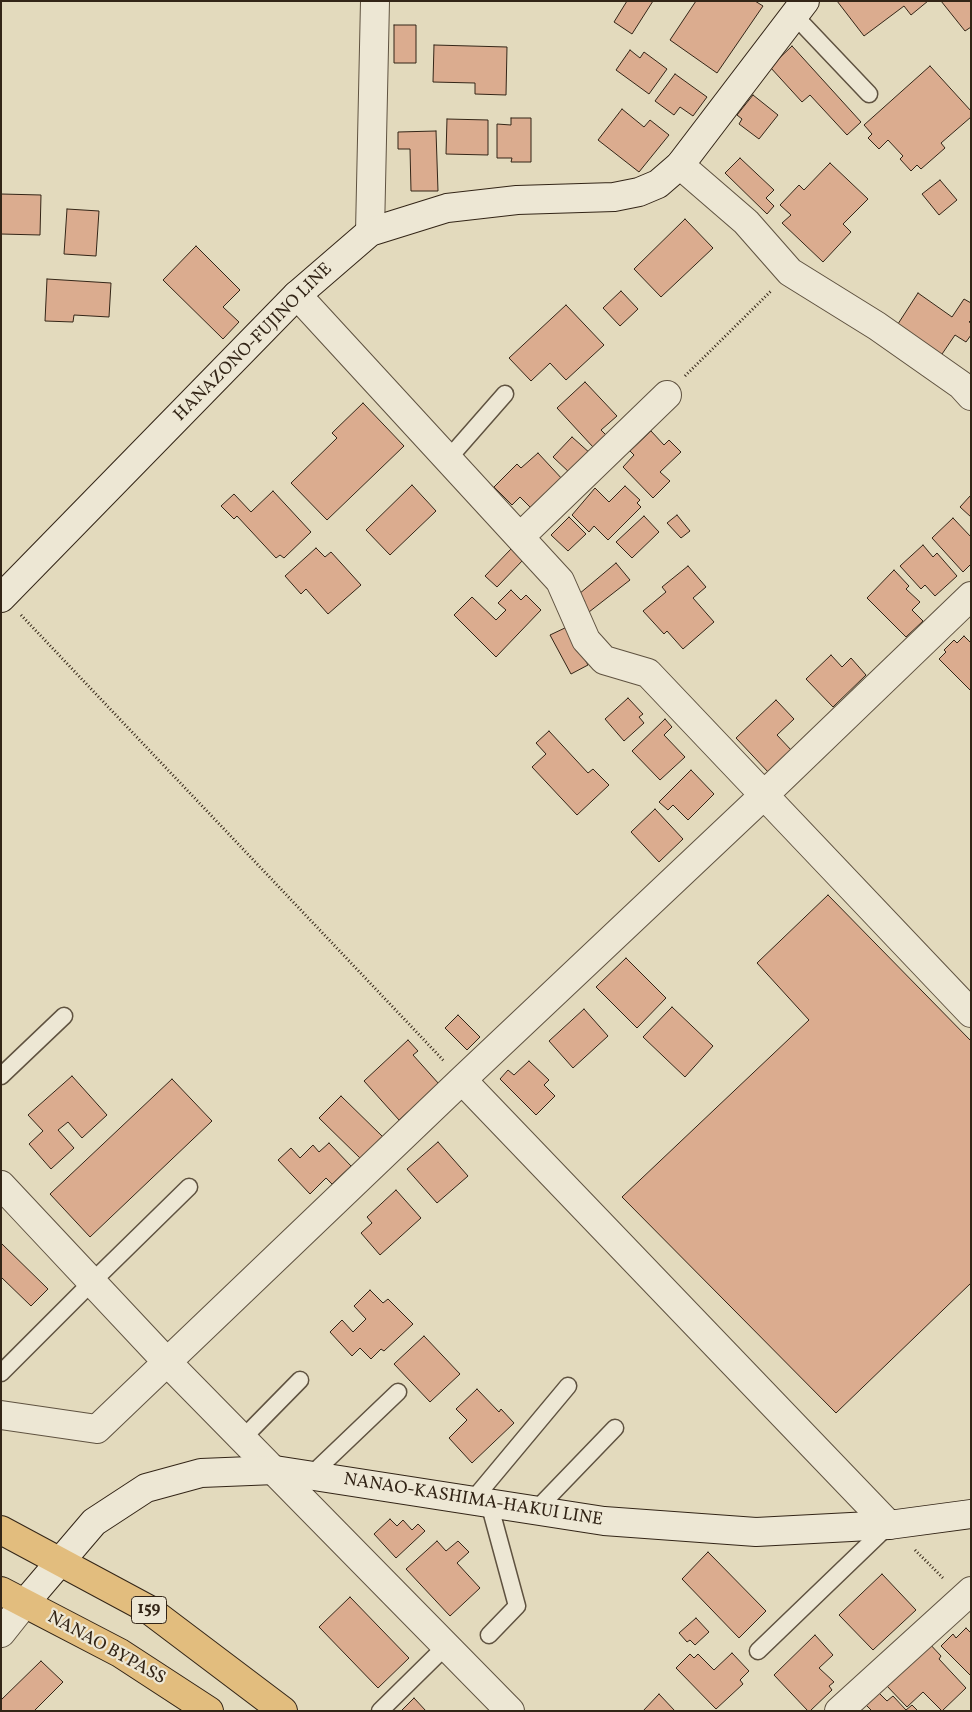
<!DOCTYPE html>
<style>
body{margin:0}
#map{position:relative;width:972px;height:1712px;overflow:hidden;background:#e3dabd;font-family:Vollkorn,serif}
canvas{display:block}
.frame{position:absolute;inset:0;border:2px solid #332517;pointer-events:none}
</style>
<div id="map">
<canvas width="972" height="1712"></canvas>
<div class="frame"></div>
</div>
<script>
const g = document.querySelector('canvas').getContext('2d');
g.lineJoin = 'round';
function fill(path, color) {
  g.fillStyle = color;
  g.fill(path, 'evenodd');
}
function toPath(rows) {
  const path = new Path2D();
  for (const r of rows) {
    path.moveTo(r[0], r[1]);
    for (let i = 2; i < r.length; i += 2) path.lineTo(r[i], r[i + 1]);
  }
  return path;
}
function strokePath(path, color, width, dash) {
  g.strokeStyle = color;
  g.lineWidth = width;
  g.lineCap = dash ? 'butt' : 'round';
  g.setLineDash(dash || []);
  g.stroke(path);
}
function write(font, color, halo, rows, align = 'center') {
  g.font = font + ' Vollkorn,serif';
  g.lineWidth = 4.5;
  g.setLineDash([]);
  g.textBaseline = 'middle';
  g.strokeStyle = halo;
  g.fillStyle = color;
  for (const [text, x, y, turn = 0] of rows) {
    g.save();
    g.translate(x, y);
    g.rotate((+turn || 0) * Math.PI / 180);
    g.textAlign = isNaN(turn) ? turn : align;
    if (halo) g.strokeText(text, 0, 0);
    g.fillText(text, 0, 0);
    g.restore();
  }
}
const building = toPath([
 [627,1,653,1,632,34,614,22,627,1],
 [696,1,755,1,763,6,717,73,670,40,696,1],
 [837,1,928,1,911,15,904,6,864,36,837,1],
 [941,1,971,1,971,27,965,31,941,1],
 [394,25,416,25,416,63,394,63,394,25],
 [434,45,507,47,506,95,475,94,475,83,433,82,434,45],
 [792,46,861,122,847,135,810,95,802,102,770,67,792,46],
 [630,50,640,58,644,52,667,69,649,94,616,70,630,50],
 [930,66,971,111,971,117,941,143,945,148,921,169,917,165,911,171,900,159,903,156,888,140,879,149,868,138,872,134,864,125,930,66],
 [675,74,707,97,693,116,680,107,674,115,655,101,675,74],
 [753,95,778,115,759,139,739,124,742,119,737,115,753,95],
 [622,109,644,127,650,120,669,135,639,172,598,140,622,109],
 [511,118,531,118,531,162,511,162,512,158,497,158,497,124,511,125,511,118],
 [447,119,488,120,488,155,446,154,447,119],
 [436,131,438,191,411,191,410,149,398,149,398,132,436,131],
 [740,158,774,190,766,198,774,206,767,214,725,173,740,158],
 [830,163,868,199,843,224,851,232,823,262,782,223,791,215,780,205,799,185,804,190,830,163],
 [940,180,957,200,939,215,922,194,940,180],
 [1,194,41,195,40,235,1,234,1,194],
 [67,209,99,211,96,256,64,254,67,209],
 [685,219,713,248,661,297,634,269,685,219],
 [196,246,240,290,223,307,239,322,223,339,163,280,196,246],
 [47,279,111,283,109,317,74,315,73,322,45,321,47,279],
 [621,291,638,309,620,326,603,308,621,291],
 [918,293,952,317,964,299,971,303,971,320,969,322,971,323,971,335,966,342,955,335,940,357,896,327,918,293],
 [566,305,604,345,566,380,550,363,531,381,509,358,566,305],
 [585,382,617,416,601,430,606,435,593,447,557,408,585,382],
 [363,403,404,446,327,520,291,483,337,438,332,433,363,403],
 [651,431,664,445,669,440,681,452,660,472,670,481,653,498,623,467,634,455,630,451,651,431],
 [572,437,591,454,571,474,553,457,572,437],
 [538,453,564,481,533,510,520,497,512,505,494,487,517,464,521,468,538,453],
 [412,485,436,511,390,555,366,530,412,485],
 [625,486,640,500,637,503,641,507,608,540,594,526,589,532,572,515,595,488,609,502,625,486],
 [273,491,311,532,284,558,280,555,276,558,237,516,234,519,221,506,234,494,251,512,273,491],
 [971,495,971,517,960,507,971,495],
 [677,515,690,531,681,538,667,523,677,515],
 [644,516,659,532,632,558,616,542,644,516],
 [569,517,586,534,568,551,551,535,569,517],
 [953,518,971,537,971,564,963,572,932,538,953,518],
 [923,545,933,557,937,553,957,576,935,596,925,585,921,589,900,566,923,545],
 [316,548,325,557,331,552,361,585,328,614,306,589,301,594,285,576,316,548],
 [511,549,523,560,497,587,485,576,511,549],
 [616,563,630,580,589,612,582,604,585,602,579,594,616,563],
 [688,566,706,587,693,598,714,622,683,649,667,631,664,634,643,611,666,592,662,587,688,566],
 [894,570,909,586,906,589,920,602,912,610,923,621,906,637,867,598,894,570],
 [511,590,521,600,526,595,541,610,496,657,454,615,472,597,496,620,506,610,498,603,511,590],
 [567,627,588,665,571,674,550,635,567,627],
 [964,636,971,643,971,691,939,659,946,652,944,650,954,640,957,643,964,636],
 [831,655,842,667,851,658,866,675,833,707,806,679,831,655],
 [628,698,643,714,639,717,644,723,624,741,605,719,628,698],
 [776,700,794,719,777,735,792,751,769,773,736,738,776,700],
 [665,719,672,727,664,735,685,757,660,780,632,751,665,719],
 [549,731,588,773,593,769,609,785,577,815,532,767,546,754,536,743,549,731],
 [691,770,714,794,688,820,673,805,668,810,659,802,691,770],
 [655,809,683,839,659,862,631,832,655,809],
 [828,895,971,1041,971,1283,836,1413,622,1197,809,1020,757,963,828,895],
 [626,958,666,998,637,1028,596,987,626,958],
 [672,1007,713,1046,685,1077,643,1037,672,1007],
 [584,1009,608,1036,573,1068,549,1041,584,1009],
 [458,1015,480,1037,467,1050,445,1028,458,1015],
 [408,1040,418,1051,413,1055,439,1084,399,1120,364,1081,408,1040],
 [529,1061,549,1080,544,1085,555,1096,536,1115,500,1079,508,1070,514,1075,529,1061],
 [72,1076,107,1115,82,1138,68,1122,58,1130,74,1148,51,1169,29,1144,43,1131,28,1115,72,1076],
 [172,1079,212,1121,90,1237,50,1194,172,1079],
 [341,1096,383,1137,361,1159,319,1118,341,1096],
 [438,1142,468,1176,437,1203,407,1169,438,1142],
 [329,1143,351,1166,332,1184,326,1178,310,1194,278,1160,291,1148,300,1158,313,1145,319,1152,329,1143],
 [396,1190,421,1218,380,1255,361,1233,372,1223,367,1217,396,1190],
 [1,1243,48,1289,31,1306,1,1277,1,1243],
 [370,1290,383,1303,388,1299,413,1324,384,1351,381,1349,371,1359,360,1348,352,1356,330,1332,342,1320,353,1332,366,1319,354,1306,370,1290],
 [424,1336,460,1374,430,1402,394,1364,424,1336],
 [477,1389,499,1412,501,1409,514,1423,472,1463,449,1438,467,1420,456,1409,477,1389],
 [390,1519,397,1526,403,1520,412,1530,418,1524,425,1531,396,1558,374,1534,390,1519],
 [437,1541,446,1551,458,1541,469,1552,457,1563,480,1588,450,1616,406,1569,437,1541],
 [708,1552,766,1611,739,1638,682,1579,708,1552],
 [882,1574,916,1610,873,1650,839,1615,882,1574],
 [350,1597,409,1658,378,1688,319,1627,350,1597],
 [696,1618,709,1632,695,1645,690,1640,687,1642,679,1633,696,1618],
 [966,1628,971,1633,971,1676,941,1646,953,1634,956,1638,966,1628],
 [815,1635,833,1655,819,1668,834,1682,829,1686,832,1690,810,1711,808,1711,774,1675,815,1635],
 [927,1641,941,1656,939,1659,966,1688,942,1711,923,1692,907,1707,886,1685,914,1662,910,1657,927,1641],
 [732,1653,749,1671,740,1680,743,1684,716,1709,676,1668,690,1654,694,1658,698,1654,714,1670,732,1653],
 [41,1661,63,1682,34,1711,1,1711,1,1700,41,1661],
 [879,1693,887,1701,893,1696,906,1710,912,1705,918,1711,872,1711,866,1705,879,1693],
 [659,1694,675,1711,643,1711,659,1694],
 [414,1698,426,1711,401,1711,414,1698]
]);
fill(building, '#dbac8f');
strokePath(building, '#332517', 1);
const lane = toPath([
 [794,15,869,94],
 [448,459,505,394],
 [1,1076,64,1016],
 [1,1373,92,1282,189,1187],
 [243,1438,300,1380],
 [310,1476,398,1392],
 [472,1501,568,1386],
 [535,1511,615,1428],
 [489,1635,517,1606,489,1503],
 [758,1651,889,1525],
 [380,1711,446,1646]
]);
const street = toPath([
 [680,165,746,222,790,272,877,326,961,385,971,396],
 [370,232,375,1],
 [297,295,560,581,586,640,604,660,648,673,971,1013],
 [520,537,667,395],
 [462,1080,889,1525],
 [1,1185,167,1362,510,1711],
 [1,1415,97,1429,462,1080,763,796,971,596],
 [1,1633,24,1604],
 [839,1711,971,1591]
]);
const secondary = toPath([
 [1,598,297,295,370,232,447,208,517,200,614,197,639,192,658,184,680,165,805,1],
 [24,1604,94,1522,146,1488,201,1473,275,1470,604,1521,756,1532,889,1525,971,1514]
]);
const highway = toPath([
 [1,1530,148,1609,283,1711],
 [1,1591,120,1653,209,1711]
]);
strokePath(lane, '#5f5240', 19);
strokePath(street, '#5f5240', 30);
strokePath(secondary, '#332517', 30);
strokePath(highway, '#332517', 30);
strokePath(toPath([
 [685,376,771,291],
 [21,615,444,1061],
 [915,1550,944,1579]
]), '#332517', 3, [1, 2.5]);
strokePath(lane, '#ede7d4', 16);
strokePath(street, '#ede7d4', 28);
strokePath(secondary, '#ede7d4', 28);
strokePath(highway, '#e2bd7e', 28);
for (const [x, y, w] of [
 [149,1610,35]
]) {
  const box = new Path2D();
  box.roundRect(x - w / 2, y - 13.5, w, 27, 4);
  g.fillStyle = '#ede7d4';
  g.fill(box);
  strokePath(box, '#332517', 1);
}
write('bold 16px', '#332517', null, [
 ["159",149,1610]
]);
write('18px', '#332517', '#ede7d4', [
 ["HANAZONO-FUJINO LINE",254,343,-45],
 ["NANAO-KASHIMA-HAKUI LINE",473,1501,9],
 ["NANAO BYPASS",106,1649,29]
]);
</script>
